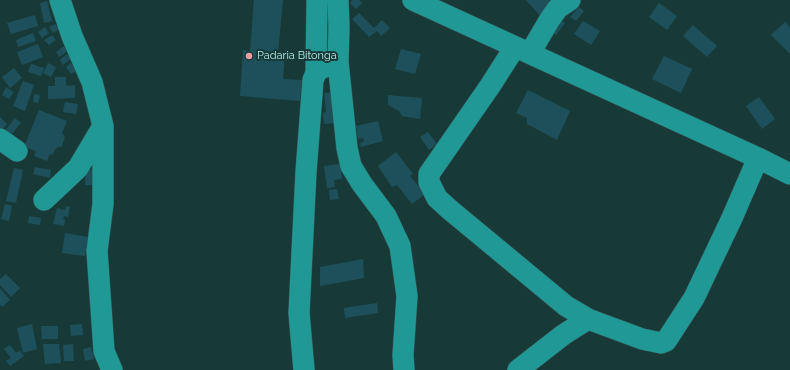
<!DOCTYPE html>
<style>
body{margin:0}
canvas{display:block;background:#173a39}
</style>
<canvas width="790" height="370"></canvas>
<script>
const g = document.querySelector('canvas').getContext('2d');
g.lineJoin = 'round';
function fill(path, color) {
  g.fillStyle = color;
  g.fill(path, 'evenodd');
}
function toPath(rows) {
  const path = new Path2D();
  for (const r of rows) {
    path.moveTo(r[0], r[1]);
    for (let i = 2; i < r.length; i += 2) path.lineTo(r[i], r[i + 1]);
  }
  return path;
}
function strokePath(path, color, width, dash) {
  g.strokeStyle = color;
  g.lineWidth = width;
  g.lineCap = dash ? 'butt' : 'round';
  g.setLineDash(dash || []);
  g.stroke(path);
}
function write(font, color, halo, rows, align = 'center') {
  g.font = font + ' Raleway,sans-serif';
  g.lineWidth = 4;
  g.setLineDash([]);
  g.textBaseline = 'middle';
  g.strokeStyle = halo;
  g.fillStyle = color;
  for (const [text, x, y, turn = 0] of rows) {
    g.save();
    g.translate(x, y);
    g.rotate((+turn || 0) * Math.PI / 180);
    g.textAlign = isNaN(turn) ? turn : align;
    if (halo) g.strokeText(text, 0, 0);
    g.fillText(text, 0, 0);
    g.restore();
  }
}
fill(toPath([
 [254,0,283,0,278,53,285,54,283,79,302,80,300,101,240,96,243,50,250,51],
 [352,0,359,0,362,3,356,9,350,3],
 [526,0,549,0,553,5,541,17],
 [47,1,52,21,44,23,40,3],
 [659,3,677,16,667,30,649,17],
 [579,7,584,11,576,21,570,17],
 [359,13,374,28,382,20,390,28,381,36,377,31,369,37,352,19],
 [35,15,38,26,11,34,7,23],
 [557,18,565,23,556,35,549,30],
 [583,21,600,31,591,45,574,34],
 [785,22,790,27,790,54,771,35],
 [55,24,59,29,53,33,49,27],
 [693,25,717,46,707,57,683,36],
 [45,27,49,33,42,38,38,32],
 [33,33,36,41,18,47,16,40],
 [52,35,56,40,49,45,44,40],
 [38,44,43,57,22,65,17,52],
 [64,46,68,51,59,57,56,52],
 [401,49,421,54,415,74,395,69],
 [67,54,71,59,63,65,60,60],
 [664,56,692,69,681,93,652,79],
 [48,63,56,67,51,77,43,73],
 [71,63,76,71,71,74,66,67],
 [31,64,44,68,41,76,28,72],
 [14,68,22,78,10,88,2,77],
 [55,77,66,77,66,86,75,85,75,98,48,99,48,86,55,86],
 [23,81,34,85,25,111,13,106],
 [6,87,14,92,9,99,2,95],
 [528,90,570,111,557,140,527,124,527,118,516,113],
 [336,92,338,123,324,124,323,113,326,112,324,93],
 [34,94,40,95,38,103,33,102],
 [388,95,422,98,420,119,402,116,399,111,388,105],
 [759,97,775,119,762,129,746,106],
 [65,102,78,104,76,114,63,112],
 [39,110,67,121,62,133,65,137,62,146,56,148,52,155,50,154,47,161,34,156,36,151,24,147],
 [0,117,7,124,2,130,0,129],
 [15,118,21,123,10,136,4,132],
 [378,121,383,141,361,147,360,143,364,141,363,138,358,139,356,126],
 [428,132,437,144,429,150,420,137],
 [396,152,413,174,410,176,425,194,412,204,397,185,392,187,378,166],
 [340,164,342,179,334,180,335,187,327,188,324,166],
 [35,167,51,170,50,178,33,174],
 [14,168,23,170,16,203,6,201],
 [86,170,95,170,94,185,85,185],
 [337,189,339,199,330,200,329,190],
 [5,204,12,206,9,221,1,219],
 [66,206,70,207,68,217,64,216,63,219,65,220,64,226,53,224,57,208,65,210],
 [29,216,41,218,40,225,28,223],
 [65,233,88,237,85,256,62,253],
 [363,259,364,278,320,286,320,267],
 [6,274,20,288,11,297,0,285,0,279],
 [0,288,10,300,2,307,0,305],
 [377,303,378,313,345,318,344,308],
 [32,324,37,349,23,353,17,328],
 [82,324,83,335,71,336,70,325],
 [41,326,58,326,58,339,42,339],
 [43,344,59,344,61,363,45,364],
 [73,344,74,361,64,361,63,345],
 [10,345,16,353,20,351,24,356,10,366,6,361,11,358,4,349],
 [91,347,94,359,85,361,83,349]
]), '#1d505a');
const minor = toPath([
 [60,0,72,36,92,82,103,126,103,204,97,251,104,351,112,370],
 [338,0,339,27,338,62,347,148,351,166,362,184,386,216,400,246,407,296,403,355,404,370],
 [413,0,758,158,790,174],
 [515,47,490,86,429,174,429,182,437,198,449,209,566,306,588,319,642,339,661,343,666,341,694,298,732,218,758,158],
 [530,53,550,19,558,8,570,0],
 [316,73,317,0],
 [0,139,17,151],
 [44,200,78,168,103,126],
 [304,370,299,313,306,172,313,80,316,73,320,69,338,62],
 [518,370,563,335,588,319]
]);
strokePath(minor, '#335957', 22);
strokePath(minor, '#209996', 21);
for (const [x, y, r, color] of [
 [249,56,4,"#f49aa4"]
]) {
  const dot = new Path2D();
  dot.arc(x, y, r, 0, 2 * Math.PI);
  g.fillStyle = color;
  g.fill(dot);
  strokePath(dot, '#173a39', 1.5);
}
write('11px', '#b7e8e5', '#173a39', [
 ["Padaria Bitonga",257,56]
], 'left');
</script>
